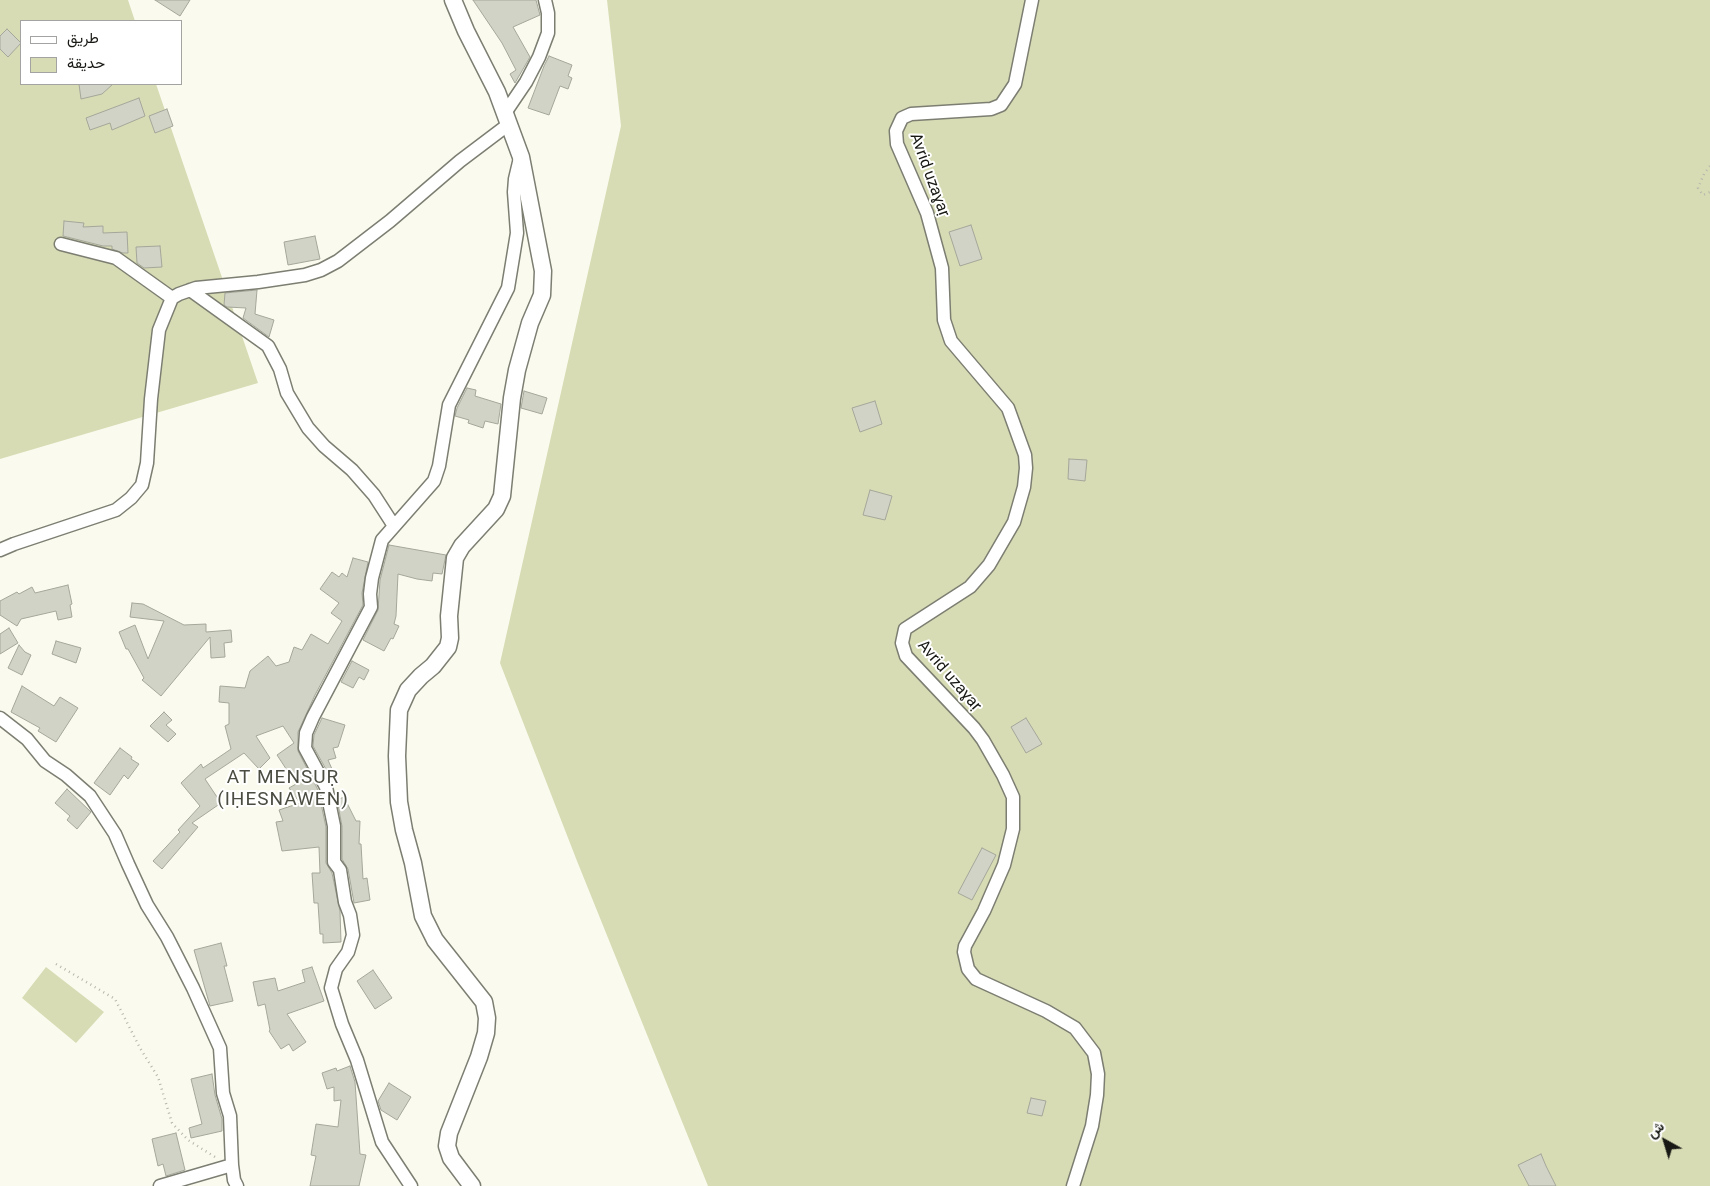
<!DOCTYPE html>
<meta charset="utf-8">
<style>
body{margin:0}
#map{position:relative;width:1710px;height:1186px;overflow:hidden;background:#fafbee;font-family:Roboto,Vazirmatn,sans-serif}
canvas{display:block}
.legend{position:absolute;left:20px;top:20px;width:162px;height:65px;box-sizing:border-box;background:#fff;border:1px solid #a3a3a1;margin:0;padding:6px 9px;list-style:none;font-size:15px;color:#181914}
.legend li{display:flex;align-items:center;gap:10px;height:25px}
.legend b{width:25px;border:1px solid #a3a3a1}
.north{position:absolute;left:1640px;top:1116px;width:50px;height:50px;-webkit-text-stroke:4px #fff;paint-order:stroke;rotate:321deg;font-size:14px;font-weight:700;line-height:20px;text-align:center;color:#181914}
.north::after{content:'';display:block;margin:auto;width:18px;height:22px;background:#181914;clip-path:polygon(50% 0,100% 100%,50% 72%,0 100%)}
</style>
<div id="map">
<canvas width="1710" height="1186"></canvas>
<ul class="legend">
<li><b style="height:6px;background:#fff"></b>طريق</li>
<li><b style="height:14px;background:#d8dcb4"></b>حديقة</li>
</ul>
<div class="north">ش</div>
</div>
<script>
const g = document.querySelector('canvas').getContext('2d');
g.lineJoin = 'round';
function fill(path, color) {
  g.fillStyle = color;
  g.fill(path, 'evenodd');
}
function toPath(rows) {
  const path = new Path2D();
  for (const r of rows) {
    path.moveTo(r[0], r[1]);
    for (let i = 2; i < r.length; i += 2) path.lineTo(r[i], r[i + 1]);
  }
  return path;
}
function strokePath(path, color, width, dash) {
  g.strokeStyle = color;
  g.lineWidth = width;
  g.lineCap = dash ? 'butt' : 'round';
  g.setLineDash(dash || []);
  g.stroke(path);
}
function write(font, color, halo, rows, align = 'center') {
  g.font = font + ' Roboto,sans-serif';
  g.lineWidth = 4;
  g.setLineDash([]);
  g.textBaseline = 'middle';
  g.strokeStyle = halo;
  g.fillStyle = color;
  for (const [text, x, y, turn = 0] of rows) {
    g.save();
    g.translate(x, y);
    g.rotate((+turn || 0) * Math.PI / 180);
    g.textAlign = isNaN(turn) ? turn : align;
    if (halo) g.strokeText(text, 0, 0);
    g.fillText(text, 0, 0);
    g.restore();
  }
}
fill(toPath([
 [0,0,128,0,135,21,21,21,21,84,156,84,258,383,0,459],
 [607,0,1710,0,1710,1186,708,1186,577,861,500,663,621,126],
 [46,967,104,1012,76,1043,22,998]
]), '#d8dcb4');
const building = toPath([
 [155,0,190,0,180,16,155,0],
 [473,0,536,0,540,15,513,27,530,57,515,83,510,74,516,70,502,43,473,0],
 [7,29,21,43,8,57,0,49,0,36,7,29],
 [549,56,572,65,568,76,572,78,568,89,560,86,549,115,528,108,544,66,549,56],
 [79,84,113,84,102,94,81,99,79,84],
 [139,98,145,116,112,130,110,123,90,130,86,118,139,98],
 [167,109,173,126,155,133,149,116,167,109],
 [64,221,84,223,83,227,103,226,103,233,127,232,128,253,123,253,112,249,112,246,103,246,63,236,64,221],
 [971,225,982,259,960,266,949,232,971,225],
 [315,236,320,259,288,265,284,242,315,236],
 [160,246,162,267,144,268,137,263,136,247,160,246],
 [257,290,255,314,274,320,269,337,243,318,246,308,227,307,224,305,225,293,257,290],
 [467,388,476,390,475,396,501,404,498,424,485,421,483,428,468,423,469,420,455,416,457,408,467,388],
 [524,391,547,398,542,414,521,408,524,391],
 [875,401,882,424,860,432,852,408,875,401],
 [1069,459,1087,460,1085,481,1068,479,1069,459],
 [870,490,892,496,885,520,863,515,870,490],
 [389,545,446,555,442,574,433,573,432,581,417,579,398,574,396,616,394,624,399,626,393,639,391,638,384,651,363,640,378,610,380,580,389,545],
 [353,558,368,562,362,593,363,605,315,695,298,732,298,751,318,790,326,827,326,863,332,873,340,911,341,942,323,943,323,934,320,934,318,903,314,903,312,873,320,873,319,847,282,851,276,822,283,821,279,810,300,803,289,788,296,784,277,755,294,743,283,726,256,736,270,758,259,769,244,753,205,779,221,803,192,823,198,827,162,869,153,861,180,832,178,830,200,806,181,783,201,764,203,768,231,749,225,726,229,724,229,703,219,702,220,686,245,688,250,671,268,656,276,666,289,662,294,647,302,650,311,634,328,644,342,621,331,613,339,603,320,589,332,572,339,577,342,573,347,577,353,558],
 [68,585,72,604,70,605,72,617,58,620,56,611,21,619,17,626,0,615,0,601,17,592,19,594,32,587,35,593,68,585],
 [132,603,143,604,184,625,206,624,206,632,231,630,232,642,224,643,225,657,211,658,210,637,161,696,142,680,144,678,128,649,126,649,119,632,135,625,148,659,164,621,130,617,132,603],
 [9,628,18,643,0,654,0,634,9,628],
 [56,641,81,648,76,663,52,654,56,641],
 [19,645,25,652,31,655,22,675,8,668,19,645],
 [352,661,369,670,364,680,359,677,353,688,341,682,352,661],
 [22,686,54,706,60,697,78,708,56,742,38,731,40,728,11,712,22,686],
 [164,712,172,720,166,725,176,734,168,742,150,726,164,712],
 [322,718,345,725,338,747,333,748,336,758,328,760,332,769,327,771,313,746,314,735,322,718],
 [1026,718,1042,744,1026,753,1011,727,1026,718],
 [120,748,132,757,131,759,139,764,128,779,124,775,110,795,94,783,120,748],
 [67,789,91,812,77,829,67,820,70,816,55,803,67,789],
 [344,797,356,821,360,821,359,844,361,844,363,879,367,878,370,900,354,903,348,869,342,859,342,826,337,800,344,797],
 [982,848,996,855,972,900,958,893,982,848],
 [221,943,227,966,224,966,233,1001,210,1006,194,950,221,943],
 [312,967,324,1001,287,1014,306,1042,293,1051,289,1044,281,1049,269,1031,270,1030,265,1004,258,1006,253,982,275,978,278,991,305,982,302,970,312,967],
 [373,970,392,998,375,1009,357,981,373,970],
 [350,1066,355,1082,360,1154,366,1155,359,1186,310,1186,316,1156,311,1155,316,1124,338,1127,341,1100,334,1101,334,1087,327,1089,322,1073,336,1068,337,1071,350,1066],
 [212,1074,215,1095,222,1119,222,1131,191,1138,189,1128,202,1124,191,1079,212,1074],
 [389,1083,411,1097,397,1120,381,1110,378,1101,389,1083],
 [1031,1098,1046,1101,1042,1116,1027,1113,1031,1098],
 [176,1133,185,1170,166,1176,163,1164,158,1166,152,1139,176,1133],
 [1541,1154,1546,1166,1556,1186,1529,1186,1518,1165,1541,1154]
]);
fill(building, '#d1d3c6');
strokePath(building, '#a5a79a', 1);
const minor = toPath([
 [1032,0,1015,84,1001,105,991,109,911,114,902,118,896,131,897,144,927,213,942,268,944,320,951,341,1008,408,1025,455,1026,468,1024,487,1014,522,989,565,970,587,905,629,902,643,906,656,974,728,983,740,1003,775,1013,797,1013,829,1004,865,984,911,965,946,964,952,968,969,976,979,1046,1011,1075,1028,1094,1053,1098,1074,1097,1095,1092,1126,1073,1186],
 [505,113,526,82,539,57,548,33,548,13,545,0],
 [61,244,116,258,172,298],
 [190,290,268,346,280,369,287,393,308,428,324,446,352,470,374,495,394,526],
 [0,550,14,544,116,510,131,498,142,485,147,463,151,399,159,330,172,298,179,294,196,288,258,282,305,275,321,270,338,261,390,221,460,161,509,124],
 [0,718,27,739,45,761,66,775,90,796,115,834,128,864,147,905,167,937,193,988,220,1048,223,1093,230,1116,232,1165,234,1180,237,1186],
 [160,1186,232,1165],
 [411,1186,382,1142,357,1060,342,1024,331,988,336,969,348,952,353,935,350,915,345,902,340,870,334,862,334,826,326,787,305,748,306,733,313,717,371,607,370,594,372,578,382,540,434,481,439,466,449,405,508,288,517,233,514,192,515,179,520,158]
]);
const tertiary = toPath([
 [453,0,466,31,497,92,521,157,543,271,542,295,530,323,517,370,512,398,502,496,496,509,462,546,455,558,449,616,450,638,448,647,433,666,421,676,408,690,399,710,397,756,399,802,404,830,413,863,423,916,435,940,484,1002,487,1018,486,1033,479,1057,449,1133,447,1146,451,1158,472,1186]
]);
strokePath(minor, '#7c7e72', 15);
strokePath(tertiary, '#7c7e72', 19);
strokePath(toPath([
 [1710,166,1704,174,1698,188,1703,195,1710,192],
 [56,964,115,999,140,1048,158,1077,172,1123,188,1140,215,1157]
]), '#b6b7ac', 2.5, [1, 4]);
strokePath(minor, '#fff', 12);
strokePath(tertiary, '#fff', 16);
write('16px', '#181914', '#fff', [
 ["Avrid uzaɣaṛ",929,175,70],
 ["Avrid uzaɣaṛ",949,676,49]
]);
g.letterSpacing = '1px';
write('19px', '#4c4d42', '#fff', [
 ["AT MENSUṚ",283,778],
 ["(IḤESNAWEN)",283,800]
]);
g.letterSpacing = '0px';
</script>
